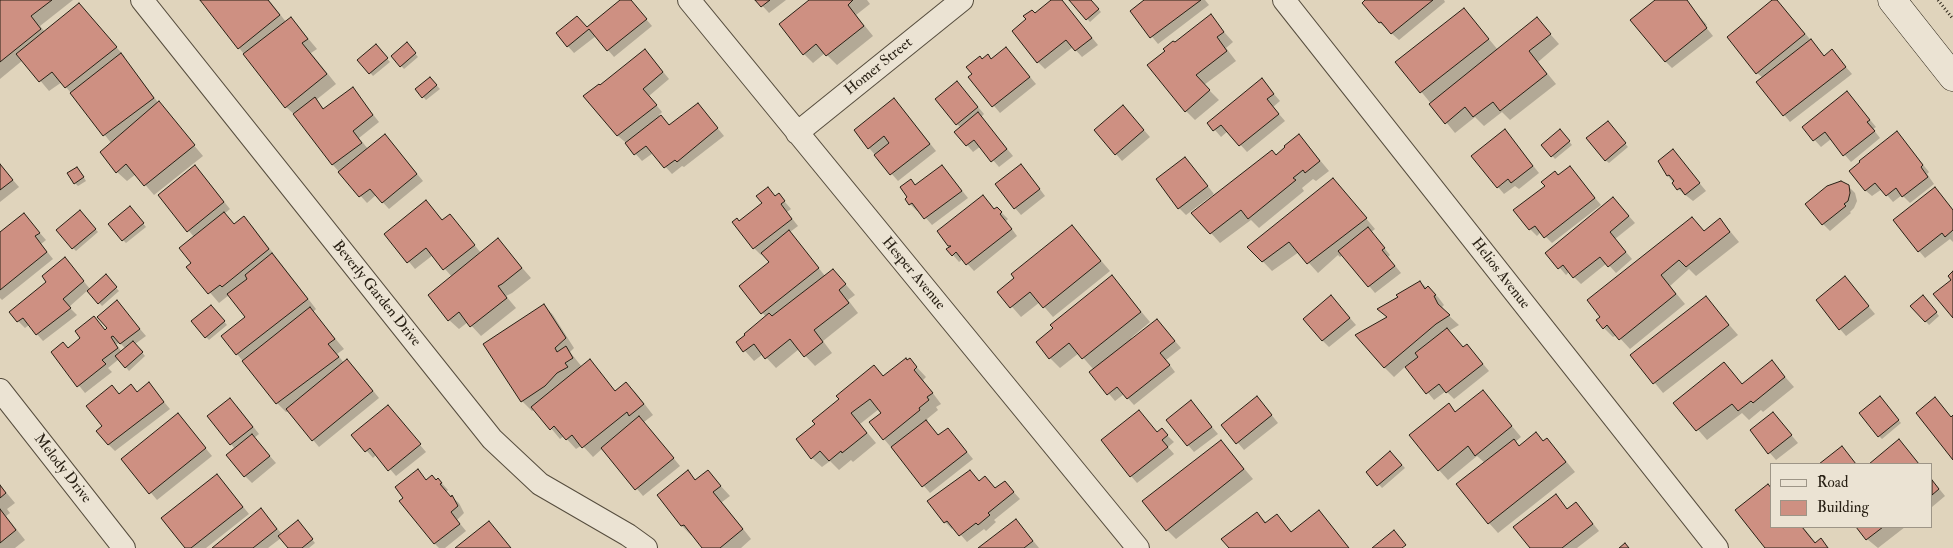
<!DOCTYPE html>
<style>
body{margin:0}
#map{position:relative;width:1953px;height:548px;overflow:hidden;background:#e0d4bc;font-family:"IM FELL Double Pica",serif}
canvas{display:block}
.legend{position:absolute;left:1770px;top:463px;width:162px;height:65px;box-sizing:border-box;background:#ebe3d3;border:1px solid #9d9587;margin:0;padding:6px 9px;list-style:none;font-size:15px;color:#282014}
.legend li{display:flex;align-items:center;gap:10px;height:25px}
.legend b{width:25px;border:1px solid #9d9587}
</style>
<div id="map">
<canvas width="1953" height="548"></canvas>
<ul class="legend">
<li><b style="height:6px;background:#ebe3d3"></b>Road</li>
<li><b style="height:14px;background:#ce9082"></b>Building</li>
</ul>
</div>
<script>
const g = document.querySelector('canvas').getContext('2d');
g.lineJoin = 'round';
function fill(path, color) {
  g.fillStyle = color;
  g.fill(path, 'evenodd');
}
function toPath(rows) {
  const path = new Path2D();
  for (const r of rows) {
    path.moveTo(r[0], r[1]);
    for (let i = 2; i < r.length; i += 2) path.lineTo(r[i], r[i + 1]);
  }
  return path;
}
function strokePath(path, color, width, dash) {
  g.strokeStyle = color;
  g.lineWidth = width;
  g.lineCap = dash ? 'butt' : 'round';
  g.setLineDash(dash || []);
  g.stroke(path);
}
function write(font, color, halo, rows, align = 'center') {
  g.font = font + ' "IM FELL Double Pica",serif';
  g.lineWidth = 4;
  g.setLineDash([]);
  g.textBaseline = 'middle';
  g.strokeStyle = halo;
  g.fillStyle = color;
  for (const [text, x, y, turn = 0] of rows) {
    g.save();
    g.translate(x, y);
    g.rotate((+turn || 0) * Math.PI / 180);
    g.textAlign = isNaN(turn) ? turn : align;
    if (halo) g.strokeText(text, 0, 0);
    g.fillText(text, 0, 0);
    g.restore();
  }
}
fill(toPath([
 [0,0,73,0,40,26,45,32,79,4,125,57,124,58,160,105,203,156,154,195,136,174,127,181,117,172,112,144,62,82,49,91,23,60,0,79],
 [201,0,269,0,286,22,291,18,317,49,311,53,336,84,316,100,325,110,353,89,379,122,359,138,368,149,391,142,423,181,389,209,376,195,367,203,333,165,296,116,286,107],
 [623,0,630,0,652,26,614,57,596,36,574,53,557,34,587,28],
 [757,0,786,0,769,13],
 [811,0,867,0,870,4,856,15,873,36,837,65,825,53,813,63,804,54],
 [1053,0,1061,0,1064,3,1098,45,1082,57,1073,47,1045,69,1038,62,1035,15],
 [1071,0,1090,0,1101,12,1090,22],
 [1147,0,1205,0,1209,5,1158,44,1131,11],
 [1367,0,1444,0,1445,2,1399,40,1380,23,1364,3],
 [1657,0,1685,0,1707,25,1705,26,1713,36,1672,68,1665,61],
 [1774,0,1782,6,1825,57,1832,51,1852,74,1790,122,1758,83,1763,78,1757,73],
 [1464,9,1498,50,1537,19,1559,44,1538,62,1556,84,1510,120,1502,112,1484,126,1475,117,1455,133,1397,62],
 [1210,16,1233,42,1226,48,1236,61,1204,85,1219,100,1195,120,1186,111,1175,44],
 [410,47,418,57,404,69,392,56],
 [1006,48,1036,84,1000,113,970,77,982,60,992,60],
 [379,49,390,62,373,76,359,60],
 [652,58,669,79,649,96,662,112,659,115,670,126,698,104,724,136,684,167,682,166,672,174,653,153,642,161,625,142,618,136,585,97],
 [430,78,440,89,426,100,417,90],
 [1262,80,1280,101,1273,107,1285,121,1247,152,1228,131,1221,137,1209,123],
 [963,89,984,114,981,117,1013,156,999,167,981,146,973,152,967,145,961,128,957,124],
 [1847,92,1876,127,1873,129,1880,138,1851,162,1831,139,1821,147,1803,127],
 [900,106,936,151,898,181,869,148],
 [1129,113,1150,137,1122,161,1116,154],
 [1611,126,1628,147,1609,163,1605,160],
 [1563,134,1572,145,1555,159,1543,145],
 [1299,135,1329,171,1316,181,1313,179,1302,188,1304,191,1259,228,1251,220,1220,243,1193,213,1276,156],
 [1511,138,1539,173,1519,189,1515,186,1504,194,1498,187],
 [1903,140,1929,172,1927,174,1934,184,1910,203,1902,195,1893,202,1882,189,1872,196,1865,190],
 [1673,151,1706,191,1693,201,1678,189,1668,176],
 [0,165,19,187,0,202],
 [1191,165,1214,194,1186,215,1179,208],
 [942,166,968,198,932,225,919,210,917,211,910,204,911,180,916,186],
 [1570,168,1601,205,1552,243,1541,232,1537,236,1530,229,1559,176],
 [80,171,86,181,78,186,75,183],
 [1027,172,1045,196,1021,215,1015,208],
 [202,174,230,209,224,214,235,225,244,218,253,227,316,309,313,312,344,349,337,354,344,363,347,361,354,367,379,398,319,447,289,411,286,412,277,403,237,354,247,317,229,295,219,303,188,267,193,264,194,237,160,195],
 [1333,179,1375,229,1371,232,1390,255,1388,257,1401,273,1375,293,1343,255,1340,257,1338,255,1318,273,1299,252,1272,271,1249,247],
 [1848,186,1855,193,1857,201,1854,208,1850,212,1851,213,1830,231,1823,224],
 [768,188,776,197,779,195,791,209,787,212,798,226,790,232,825,276,833,270,855,295,848,300,858,313,823,341,832,353,815,366,799,349,776,368,763,354,754,361,738,343,766,317,741,286,771,263,763,253,761,255,754,248,739,222,764,204],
 [1935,188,1953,210,1953,242,1950,239,1925,258,1894,221],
 [1613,198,1635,223,1615,239,1632,259,1616,273,1607,263,1581,284,1569,272,1566,275,1547,253],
 [426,202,443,221,450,215,481,253,498,240,531,278,512,293,506,296,516,308,481,336,468,322,459,329,449,320,452,277,433,255,415,269,386,234],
 [990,203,995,210,997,208,1008,219,1006,221,1017,236,974,271,963,259,959,262,953,255,949,245],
 [133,211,146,227,126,243,123,240],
 [24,215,46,240,41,244,53,259,2,300,0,298,0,234],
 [83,215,98,232,76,251,73,248],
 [1720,219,1739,242,1696,276,1689,269,1670,286,1685,304,1630,349,1617,335,1613,337,1604,328],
 [1072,227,1110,271,1053,317,1040,302,1021,317,999,292],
 [65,258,90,289,105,276,119,291,102,306,88,290,69,307,77,315,43,341,29,325,25,328,18,321],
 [1112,277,1150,322,1131,338,1133,339,1157,320,1181,348,1166,360,1175,372,1134,405,1124,394,1115,401,1091,372,1094,370,1079,353,1060,368,1050,358],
 [1845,278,1875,314,1846,336,1840,329],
 [1420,282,1438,297,1444,305,1442,307,1446,313,1459,325,1449,331,1463,348,1473,352,1489,371,1454,399,1446,391,1434,400,1406,366,1394,377,1384,367,1388,318,1400,297],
 [1706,298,1738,335,1663,393,1632,355],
 [1926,299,1939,316,1929,325,1912,306],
 [117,302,146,336,135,344,145,356,129,371,119,359,108,368,112,372,85,393,52,352,68,350,106,331,109,329],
 [120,343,126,349,122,352,116,344],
 [1338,304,1356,325,1329,347,1322,340],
 [544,305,553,315,574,348,570,352,582,367,590,361,616,392,626,384,636,393,653,415,644,422,680,466,643,496,603,448,593,457,582,445,576,449,564,436,560,439,535,409,532,411,522,401],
 [214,309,227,325,209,340,206,337],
 [910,360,926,377,923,380,941,404,936,407,938,410,927,419,928,420,926,422,939,436,954,436,973,459,930,493,884,439,882,413,879,409,860,424,876,443,853,462,851,460,839,470,830,461,822,467,812,458,817,424,874,367,884,377],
 [1772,362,1794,387,1763,412,1761,410,1749,420,1742,413,1707,440,1675,403,1743,385],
 [155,391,170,409,115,451,108,444,104,426,119,395],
 [1483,391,1521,437,1515,442,1519,447,1536,433,1544,442,1547,439,1556,449,1575,472,1498,533,1489,523,1485,463,1477,456,1448,480,1439,470,1449,405,1456,413],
 [1883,401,1901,423,1882,439,1879,436],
 [1191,402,1218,434,1194,452,1188,445],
 [1263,404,1278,423,1244,450,1223,425],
 [237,406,259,434,254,438,276,463,252,483,245,476,235,449,209,416],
 [388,407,426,452,396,476,377,454,373,458,353,435],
 [1773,413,1798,443,1776,460,1751,431],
 [184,422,212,456,157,500,123,459],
 [1162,430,1174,442,1168,447,1174,454,1137,483,1131,476,1158,433],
 [1221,441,1253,479,1176,539,1167,530],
 [1394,456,1405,468,1382,488,1368,472],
 [417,471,427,481,436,481,438,479,448,490,446,492,451,498,452,497,459,503,464,513,457,520,466,531,445,548,439,548,435,544,401,501,405,498],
 [688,472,697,481,708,472,730,496,722,502,751,539,741,548,704,548,693,534,691,535,682,526],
 [1932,480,1945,496,1932,507],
 [979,482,996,490,1011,489,1020,499,994,520,996,522,986,531,984,529,967,542,954,527,952,529,945,522],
 [224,483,249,514,206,548,187,548],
 [0,485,15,503,7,509,10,513,6,516,25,540,15,548,0,548],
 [1562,503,1568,510,1583,511,1599,531,1577,548,1531,548],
 [261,510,282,534,301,525,315,543,309,548,289,548,281,538,268,548,214,548],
 [1319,511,1349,548,1230,548,1257,513,1267,523,1277,515,1292,532],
 [1022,527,1039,548,980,548],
 [1772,527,1803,527,1816,543,1820,540,1829,548,1767,548],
 [1857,527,1905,527,1878,548,1867,539]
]), '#0003');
const building = toPath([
 [0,0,52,0,31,16,41,29,0,62,0,0],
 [200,0,268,0,280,15,238,49,200,0],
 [620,0,631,0,647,19,607,51,589,29,567,47,556,33,577,16,587,27,620,0],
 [755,0,770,0,761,7,755,0],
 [809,0,853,0,848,5,864,26,826,56,816,44,803,55,779,24,809,0],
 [1051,0,1062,0,1092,38,1075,51,1066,40,1037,63,1012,31,1026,19,1023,16,1032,10,1035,13,1051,0],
 [1069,0,1091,0,1099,9,1086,20,1069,0],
 [1144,0,1201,0,1150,38,1130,11,1144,0],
 [1365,0,1433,0,1391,34,1381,22,1379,23,1362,3,1365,0],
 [1655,0,1687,0,1707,28,1665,62,1630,20,1655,0],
 [1772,0,1777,0,1805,34,1756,74,1727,37,1772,0],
 [79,3,117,47,65,88,52,72,39,82,16,54,79,3],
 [1464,8,1489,39,1420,93,1395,62,1464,8],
 [1211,14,1224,32,1217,37,1227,51,1196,75,1210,90,1185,112,1147,65,1165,51,1163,49,1173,41,1175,42,1211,14],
 [291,17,308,39,302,43,327,74,285,108,243,54,291,17],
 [1537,17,1551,34,1529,51,1547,74,1500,111,1493,102,1473,117,1465,107,1445,124,1429,104,1537,17],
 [1811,39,1824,56,1832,49,1846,67,1783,116,1756,82,1811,39],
 [407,42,416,53,400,67,391,56,407,42],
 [376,44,388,58,369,74,357,60,376,44],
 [1006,47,1030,77,992,107,968,77,972,74,966,67,980,56,982,59,988,54,991,59,1006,47],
 [645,49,663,72,643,89,657,105,617,136,583,96,599,84,600,85,645,49],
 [121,53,154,98,103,136,70,93,121,53],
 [430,77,437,85,422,98,415,89,430,77],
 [1262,78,1274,94,1267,99,1279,114,1239,146,1221,125,1213,131,1207,123,1262,78],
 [957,81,978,107,956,125,935,99,957,81],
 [353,87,373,115,353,131,362,143,332,165,293,114,315,97,323,109,353,87],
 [1847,91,1870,120,1867,122,1875,131,1843,156,1825,132,1813,141,1802,127,1847,91],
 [894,98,930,144,890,175,874,155,889,143,884,136,868,149,854,130,894,98],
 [159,101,195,145,144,186,126,164,116,173,100,152,159,101],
 [698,103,718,128,677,162,675,160,664,168,646,146,634,155,625,143,661,115,669,125,698,103],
 [1123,105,1144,130,1115,155,1094,130,1123,105],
 [978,112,1007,149,991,162,974,140,966,146,954,132,978,112],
 [1608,121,1626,143,1605,161,1586,138,1608,121],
 [1505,129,1533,166,1511,183,1508,179,1497,188,1471,156,1505,129],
 [1560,129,1570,141,1551,157,1541,145,1560,129],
 [1897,131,1923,165,1921,167,1928,177,1902,197,1896,188,1886,196,1875,183,1865,191,1849,171,1860,162,1859,161,1897,131],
 [385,134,417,174,382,203,370,189,359,197,338,172,385,134],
 [1299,134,1320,161,1305,173,1303,170,1293,178,1296,180,1248,219,1241,210,1210,234,1191,213,1272,150,1276,155,1285,147,1284,146,1299,134],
 [1673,149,1700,183,1685,195,1680,188,1677,190,1672,183,1674,181,1669,175,1667,176,1658,161,1673,149],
 [1185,157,1208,186,1178,209,1156,179,1185,157],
 [0,164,13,180,0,190,0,164],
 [1021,164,1040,189,1014,209,995,184,1021,164],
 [195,165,224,202,187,232,158,195,195,165],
 [942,165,962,191,924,219,912,203,909,205,905,199,907,197,900,187,911,179,915,185,942,165],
 [1570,166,1595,198,1544,238,1535,226,1529,230,1513,210,1545,186,1541,182,1555,171,1558,175,1570,166],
 [77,167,84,177,74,184,67,173,77,167],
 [1333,178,1367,218,1307,264,1289,242,1262,262,1247,247,1333,178],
 [1841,181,1849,185,1850,193,1848,201,1844,204,1846,206,1822,225,1805,204,1827,186,1841,181],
 [768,187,775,196,779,193,785,201,781,204,792,219,753,249,732,222,737,218,739,221,762,203,756,196,768,187],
 [1935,187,1953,210,1953,230,1945,237,1942,233,1918,252,1893,220,1935,187],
 [983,195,994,209,997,207,1002,212,1000,214,1012,229,966,265,956,252,952,256,946,249,951,246,948,246,937,231,983,195],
 [1613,197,1629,216,1610,232,1626,252,1608,267,1600,257,1573,278,1563,265,1558,269,1545,253,1613,197],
 [426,200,442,220,450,214,475,245,443,270,426,248,407,263,384,234,426,200],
 [130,206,144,223,122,241,108,224,130,206],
 [80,210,96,229,72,249,56,230,80,210],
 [224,212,234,224,244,216,269,249,222,287,220,285,208,294,186,267,191,263,179,248,224,212],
 [24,213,40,233,35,236,47,252,0,290,0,232,24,213],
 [1692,217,1704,231,1720,218,1730,232,1686,267,1679,260,1661,275,1676,294,1619,340,1607,325,1603,329,1596,320,1600,317,1587,300,1692,217],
 [1072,225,1101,261,1043,308,1030,292,1010,308,997,292,1014,278,1011,274,1072,225],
 [1368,227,1385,248,1382,250,1395,266,1368,287,1338,251,1368,227],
 [789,230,819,268,761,314,739,286,769,262,761,253,789,230],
 [498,238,522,268,502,284,498,286,507,298,470,327,459,312,448,321,428,295,498,238],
 [272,253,308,299,236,355,221,336,245,317,227,294,247,279,245,275,272,253],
 [65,257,84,281,63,299,71,308,36,335,23,318,17,322,9,312,46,282,42,276,65,257],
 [833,269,846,284,839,290,849,303,814,330,823,342,804,357,790,339,765,359,754,344,743,352,736,342,745,335,744,334,769,313,772,316,833,269],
 [1953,271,1953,318,1933,294,1951,280,1948,276,1953,271],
 [106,274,117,287,98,304,87,291,106,274],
 [1112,275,1141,312,1082,359,1069,343,1049,359,1036,342,1053,328,1050,325,1112,275],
 [1845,276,1869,306,1839,330,1816,300,1845,276],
 [1420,281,1425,289,1428,286,1436,295,1434,296,1438,304,1450,315,1436,324,1384,368,1355,335,1387,317,1377,309,1398,297,1396,295,1420,281],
 [1331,295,1350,318,1322,341,1303,319,1331,295],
 [1923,295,1937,312,1925,322,1910,306,1923,295],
 [1706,296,1729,325,1653,384,1630,355,1706,296],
 [117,300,140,329,120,344,113,336,111,337,118,348,102,360,106,364,77,387,51,352,63,342,68,348,80,338,75,331,94,316,105,330,107,328,97,317,117,300],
 [544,304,566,338,555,348,557,352,566,346,573,358,565,363,568,367,557,373,545,386,521,402,483,344,544,304],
 [211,305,225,321,205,338,191,321,211,305],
 [310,307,335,339,328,344,339,357,276,404,242,361,310,307],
 [1157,319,1175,341,1160,353,1170,365,1127,399,1117,387,1107,395,1089,372,1157,319],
 [1447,328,1463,347,1467,344,1483,364,1446,393,1439,384,1426,394,1405,367,1418,357,1415,353,1447,328],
 [133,341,143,352,125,368,115,356,133,341],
 [906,358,907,360,910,358,917,367,914,370,933,393,927,397,929,400,919,408,920,410,883,440,869,422,881,413,870,399,851,413,867,433,842,453,841,451,829,461,820,451,811,459,796,439,815,424,812,421,839,399,836,396,874,365,883,376,906,358],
 [347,359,373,391,312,441,286,409,347,359],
 [590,359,615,391,626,382,644,404,629,416,627,412,582,448,572,435,566,440,554,426,550,430,531,407,590,359],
 [1772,360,1785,377,1753,403,1751,401,1738,411,1732,404,1696,431,1673,403,1724,362,1742,384,1772,360],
 [149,382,164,402,108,445,96,431,102,426,86,406,112,385,119,394,131,384,137,392,149,382],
 [1483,390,1512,426,1475,456,1468,446,1438,471,1409,435,1449,403,1455,412,1483,390],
 [1257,396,1272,415,1236,444,1221,425,1257,396],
 [1880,396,1899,420,1878,437,1859,413,1880,396],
 [1935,397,1951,417,1953,415,1953,460,1916,413,1935,397],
 [230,398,253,427,230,445,207,416,230,398],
 [1191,400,1212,427,1187,446,1166,420,1191,400],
 [388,405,421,444,388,471,370,448,365,452,351,435,388,405],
 [1139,410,1157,432,1162,428,1168,435,1162,440,1168,447,1130,477,1101,440,1139,410],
 [1773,412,1792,435,1768,454,1750,430,1773,412],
 [178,413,206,448,149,494,121,459,178,413],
 [639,416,674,458,635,490,601,448,639,416],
 [926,420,938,435,948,428,967,452,922,487,891,447,926,420],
 [1536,432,1543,441,1547,438,1566,462,1488,524,1456,484,1514,439,1519,446,1536,432],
 [252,434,270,456,244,477,226,455,252,434],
 [1899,439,1919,464,1869,464,1899,439],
 [1221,440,1244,469,1166,531,1142,501,1221,440],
 [1842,446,1856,464,1819,464,1842,446],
 [1390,451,1402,465,1377,486,1366,472,1390,451],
 [418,469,426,480,432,475,436,480,438,478,442,483,440,484,451,497,452,495,458,506,451,512,460,524,434,544,399,501,403,498,395,487,418,469],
 [688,470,695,480,708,470,721,486,713,492,743,529,720,548,702,548,684,525,681,526,657,495,688,470],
 [970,470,979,481,985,476,995,488,1005,481,1014,492,988,513,990,515,978,525,976,523,959,536,947,521,944,523,927,501,970,470],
 [217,474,243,507,191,548,185,548,161,518,217,474],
 [1932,480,1939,489,1932,495,1932,480],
 [1768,484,1772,489,1772,527,1802,527,1815,543,1821,538,1828,548,1765,548,1735,510,1768,484],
 [0,485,6,493,0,498,0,485],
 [1556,494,1567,509,1576,502,1593,524,1562,548,1530,548,1513,527,1556,494],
 [261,508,277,529,253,548,212,548,261,508],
 [0,509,16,530,0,543,0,509],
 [1319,510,1349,548,1229,548,1221,539,1257,512,1265,523,1277,514,1291,532,1319,510],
 [1016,519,1033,541,1024,548,978,548,1016,519],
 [298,520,313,539,302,548,288,548,278,536,298,520],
 [489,521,511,548,455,548,489,521],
 [1856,527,1883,527,1866,540,1856,527],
 [1394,530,1406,545,1402,548,1372,548,1394,530],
 [1625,543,1629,548,1619,548,1625,543]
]);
fill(building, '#ce9082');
strokePath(building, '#282014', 1);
const street = toPath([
 [142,0,492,439,540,484,628,535,646,548],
 [689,0,1138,548],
 [1284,0,1717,548],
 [797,133,962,0],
 [0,390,124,548]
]);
const secondary = toPath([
 [1892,0,1953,77]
]);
strokePath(street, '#564d3e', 24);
strokePath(secondary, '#282014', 29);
strokePath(toPath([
 [1938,0,1953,19]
]), '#282014', 3, [1, 2.5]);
strokePath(street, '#ebe3d3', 22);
strokePath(secondary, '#ebe3d3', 28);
write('15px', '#282014', '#ebe3d3', [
 ["Homer Street",879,67,-39],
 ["Hesper Avenue",913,274,50],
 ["Helios Avenue",1500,274,52],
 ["Beverly Garden Drive",376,294,51],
 ["Melody Drive",62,469,52]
]);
</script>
